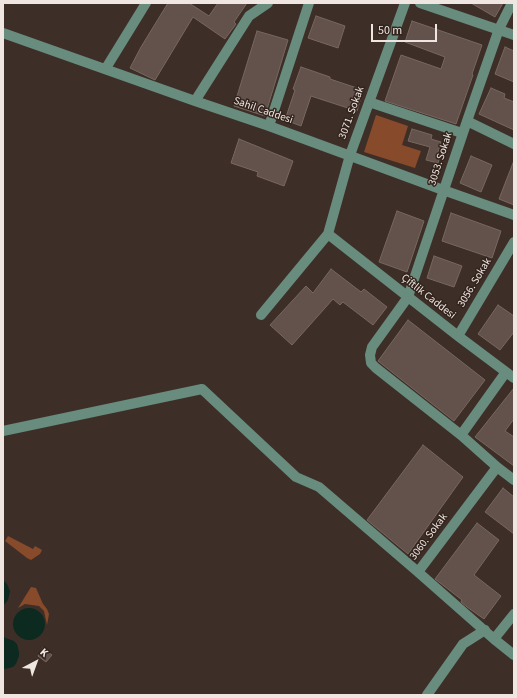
<!DOCTYPE html>
<meta charset="utf-8">
<style>
body{margin:0}
#map{position:relative;width:517px;height:698px;overflow:hidden;background:#3d2f28;font-family:"Source Sans 3",sans-serif}
canvas{display:block}
.frame{position:absolute;inset:0;border:4px solid #efe5e1;pointer-events:none}
.north{position:absolute;left:16px;top:642px;width:40px;height:40px;-webkit-text-stroke:3px #33251e;paint-order:stroke;rotate:41deg;font-size:11px;font-weight:700;line-height:16px;text-align:center;color:#efe5e1}
.north::after{content:'';display:block;margin:auto;width:14px;height:18px;background:#efe5e1;clip-path:polygon(50% 0,100% 100%,50% 72%,0 100%)}
.scale{position:absolute;left:371px;top:24px;width:66px;height:18px;box-sizing:border-box;border:2px solid #efe5e1;border-top:0;padding-left:5px;font-size:12px;line-height:14px;white-space:nowrap;color:#efe5e1;-webkit-text-stroke:3px #33251e;paint-order:stroke}
</style>
<div id="map">
<canvas width="517" height="698"></canvas>
<div class="frame"></div>
<div class="north">K</div>
<div class="scale">50 m</div>
</div>
<script>
const g = document.querySelector('canvas').getContext('2d');
g.lineJoin = 'round';
function fill(path, color) {
  g.fillStyle = color;
  g.fill(path, 'evenodd');
}
function toPath(rows) {
  const path = new Path2D();
  for (const r of rows) {
    if (r.length === 3) {
      path.moveTo(r[0] + r[2], r[1]);
      path.arc(r[0], r[1], r[2], 0, 2 * Math.PI);
      continue;
    }
    path.moveTo(r[0], r[1]);
    for (let i = 2; i < r.length; i += 2) path.lineTo(r[i], r[i + 1]);
  }
  return path;
}
function strokePath(path, color, width, dash) {
  g.strokeStyle = color;
  g.lineWidth = width;
  g.lineCap = dash ? 'butt' : 'round';
  g.setLineDash(dash || []);
  g.stroke(path);
}
function write(font, color, halo, rows, align = 'center') {
  g.font = font + ' "Source Sans 3",sans-serif';
  g.lineWidth = 3;
  g.setLineDash([]);
  g.textBaseline = 'middle';
  g.strokeStyle = halo;
  g.fillStyle = color;
  for (const [text, x, y, turn = 0] of rows) {
    g.save();
    g.translate(x, y);
    g.rotate((+turn || 0) * Math.PI / 180);
    g.textAlign = isNaN(turn) ? turn : align;
    if (halo) g.strokeText(text, 0, 0);
    g.fillText(text, 0, 0);
    g.restore();
  }
}
fill(toPath([
 [376,115,408,126,402,145,421,151,415,168,364,152],
 [8,536,33,549,35,546,42,550,40,554,31,560,27,558,5,541],
 [31,587,36,588,43,604,47,609,49,614,47,625,44,611,39,606,25,604,18,608]
]), '#874a2a');
fill(toPath([
 [3,580,7,584,10,591,8,600,3,606],
 [29,624,16],
 [3,637,14,641,17,644,19,652,19,656,16,664,13,667,5,669,3,669]
]), '#0c2a20');
const building = toPath([
 [168,3,189,3,209,16,218,3,247,3,234,22,236,24,225,39,193,17,155,80,130,68,141,47,168,3],
 [471,3,503,3,495,17,471,3],
 [316,16,345,26,338,48,308,38,316,16],
 [412,21,482,45,472,74,473,75,456,124,385,101,401,55,441,69,445,57,405,42,412,21],
 [257,31,288,40,265,116,234,106,257,31],
 [505,47,514,51,514,82,495,74,505,47],
 [301,67,330,77,330,79,363,90,357,111,311,96,301,126,285,120,295,90,293,89,301,67],
 [491,88,505,94,504,98,514,102,514,130,479,114,491,88],
 [412,129,432,135,431,139,441,142,437,155,440,156,438,163,426,160,430,147,408,141,412,129],
 [239,139,293,161,284,186,257,176,258,172,231,163,239,139],
 [471,156,492,165,481,192,460,183,471,156],
 [513,163,514,163,514,205,499,199,513,163],
 [397,211,424,221,407,272,379,262,397,211],
 [451,213,501,231,492,258,442,241,451,213],
 [434,256,462,266,454,287,427,278,434,256],
 [331,269,361,292,364,289,387,307,373,325,343,302,340,305,333,299,292,345,270,325,306,286,313,293,331,269],
 [498,305,514,316,514,332,500,350,478,334,498,305],
 [408,320,485,380,454,421,378,361,408,320],
 [514,388,514,419,505,431,514,437,514,466,475,437,514,388],
 [423,445,463,477,408,554,367,520,423,445],
 [503,488,514,497,514,534,485,512,503,488],
 [477,523,499,540,474,575,501,596,484,619,467,607,461,602,462,600,435,579,477,523],
 [43,648,52,655,46,662,38,656,43,648]
]);
fill(building, '#62524b');
strokePath(building, '#77675f', 1);
strokePath(toPath([
 [420,3,514,35],
 [512,3,499,29,467,121,408,297,372,347,370,355,371,363,376,368,461,435,497,467,514,480],
 [3,33,195,101,269,126,443,190,514,215],
 [106,68,146,3],
 [195,101,249,16,268,3],
 [369,102,462,133],
 [467,121,514,144],
 [269,126,309,3],
 [328,234,458,336,514,378],
 [261,315,328,234,350,155,405,3],
 [458,336,514,242],
 [3,431,202,389,296,477,319,487,418,572],
 [461,435,506,372],
 [497,467,418,572,494,639,514,614],
 [494,639,514,655],
 [427,695,463,644,485,630]
]), '#688c7e', 10);
write('11px', '#efe5e1', '#33251e', [
 ["Sahil Caddesi",263,111,19],
 ["3071. Sokak",352,113,-70],
 ["3053. Sokak",441,159,-72],
 ["3056. Sokak",475,283,-59],
 ["Çiftlik Caddesi",428,297,38],
 ["3060. Sokak",429,537,-53]
]);
</script>
